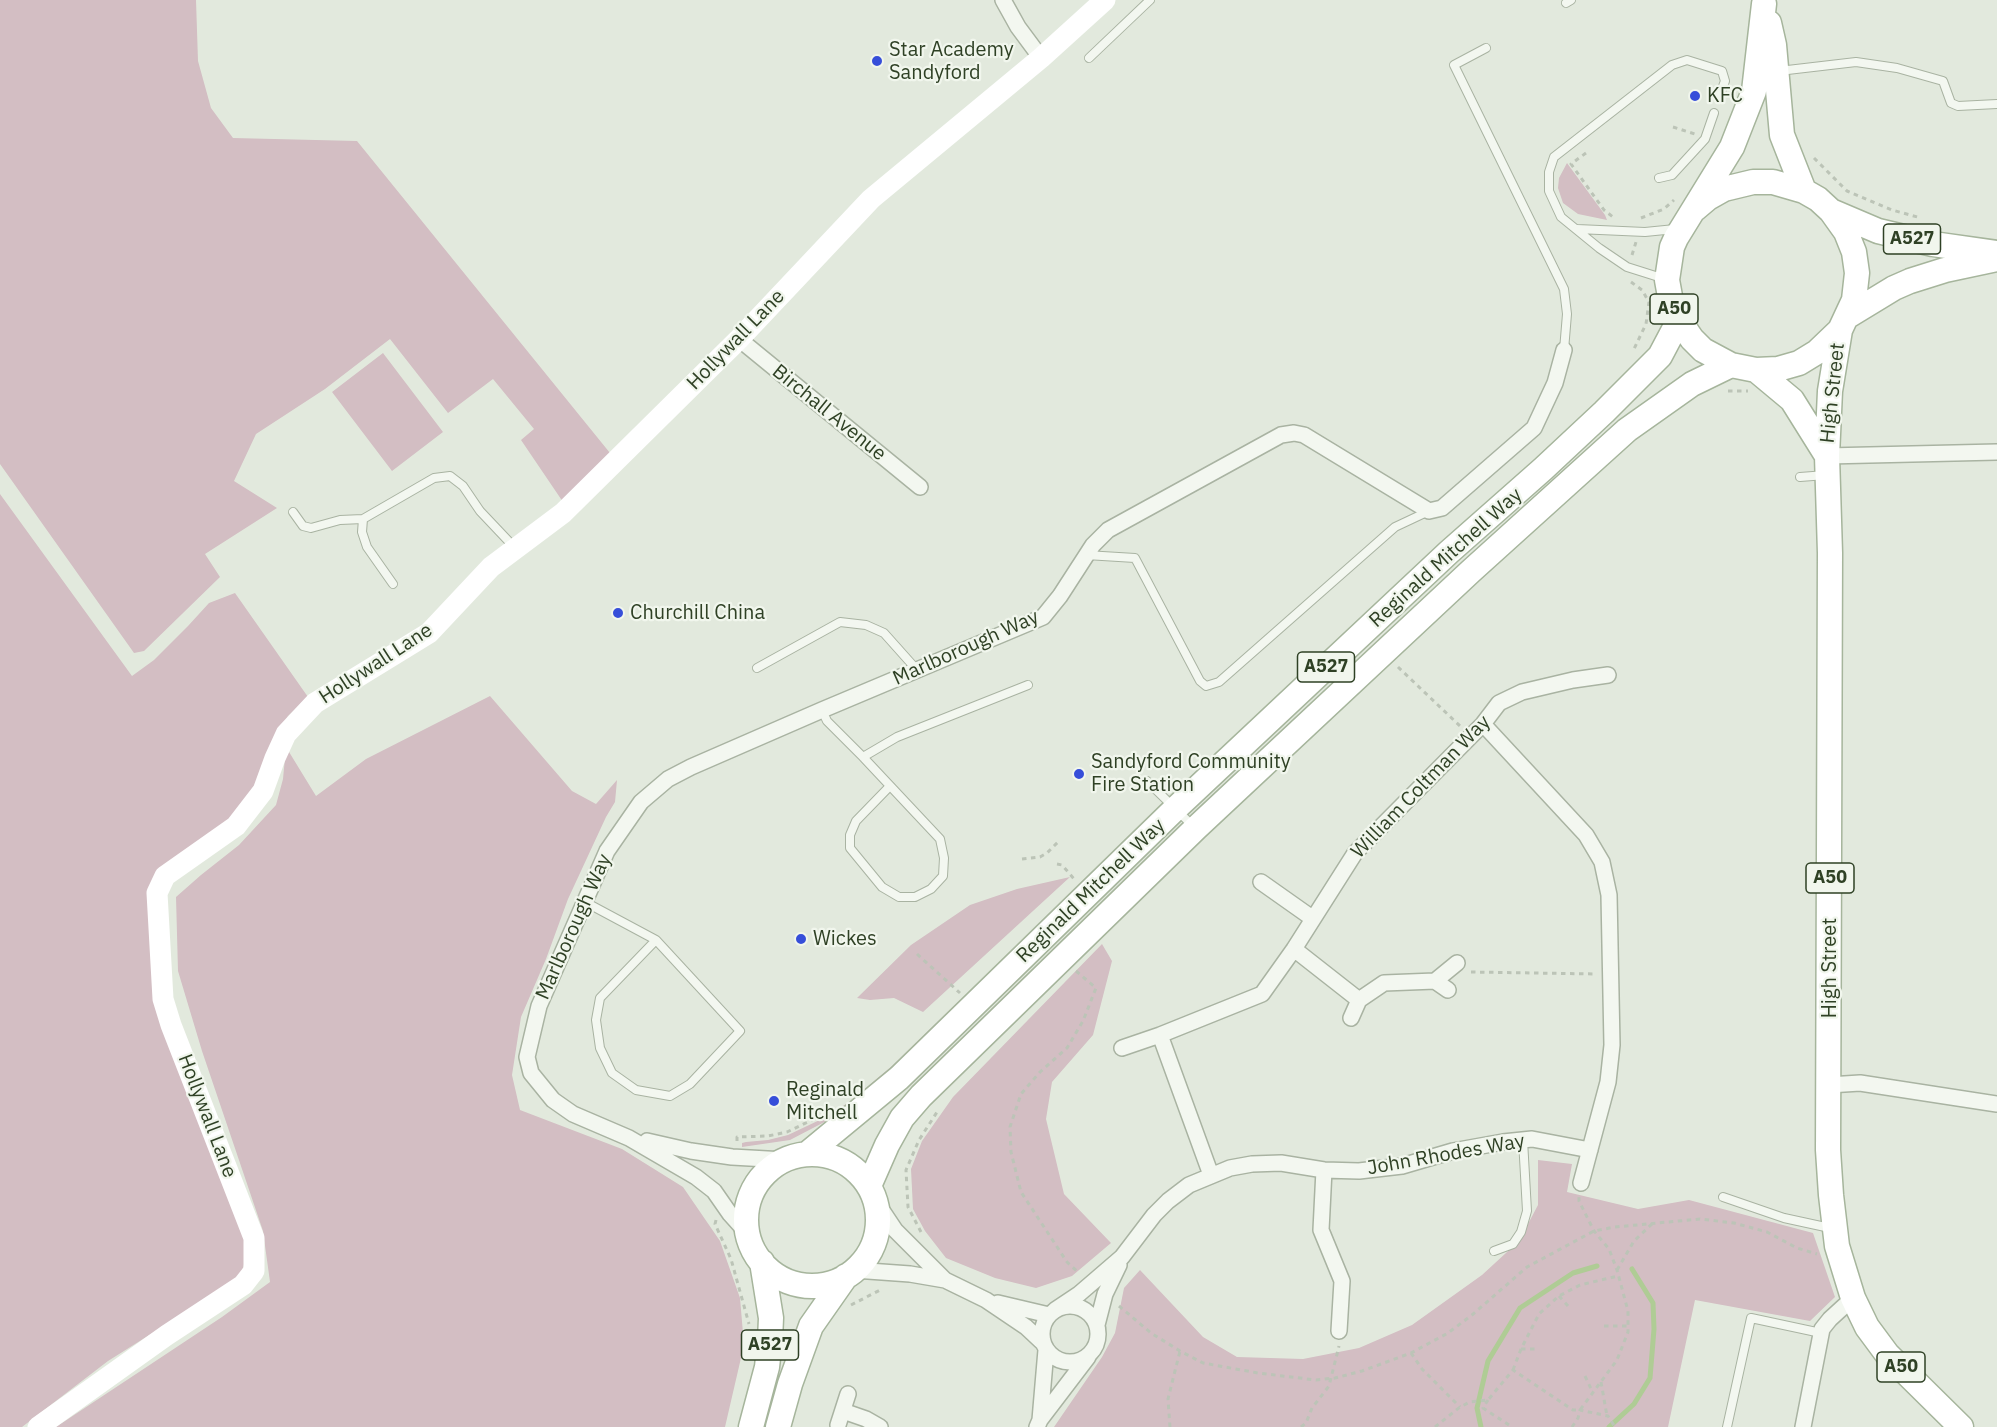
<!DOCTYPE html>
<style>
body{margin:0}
canvas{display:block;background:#e2e9dd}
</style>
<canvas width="1997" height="1427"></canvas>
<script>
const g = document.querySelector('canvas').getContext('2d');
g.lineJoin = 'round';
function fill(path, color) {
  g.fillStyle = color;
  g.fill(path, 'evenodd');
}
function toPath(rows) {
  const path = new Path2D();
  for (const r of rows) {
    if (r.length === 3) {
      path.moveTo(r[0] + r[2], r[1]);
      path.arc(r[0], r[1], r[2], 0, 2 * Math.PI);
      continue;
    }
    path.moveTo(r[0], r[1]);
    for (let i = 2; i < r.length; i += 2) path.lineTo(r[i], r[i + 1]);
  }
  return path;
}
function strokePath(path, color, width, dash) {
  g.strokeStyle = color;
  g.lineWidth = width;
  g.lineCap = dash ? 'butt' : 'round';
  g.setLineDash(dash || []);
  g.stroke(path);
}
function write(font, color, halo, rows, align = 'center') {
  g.font = font + ' "IBM Plex Sans",sans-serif';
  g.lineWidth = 4.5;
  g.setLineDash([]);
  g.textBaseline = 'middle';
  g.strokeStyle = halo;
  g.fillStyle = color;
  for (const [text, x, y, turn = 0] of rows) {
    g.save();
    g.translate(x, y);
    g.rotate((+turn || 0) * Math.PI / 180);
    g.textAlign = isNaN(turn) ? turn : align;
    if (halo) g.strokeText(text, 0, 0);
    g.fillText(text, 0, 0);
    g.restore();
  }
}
fill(toPath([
 [0,0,196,0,198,61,211,108,233,138,357,141,610,453,563,502,521,440,534,429,493,379,448,413,390,339,325,389,256,434,234,481,277,508,205,554,220,577,144,651,134,653,0,464],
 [1567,163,1605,215,1607,220,1578,214,1563,203,1558,188,1559,178],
 [383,353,443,432,392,471,332,392],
 [0,494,132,676,154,660,188,626,209,603,235,593,308,697,288,716,274,741,254,792,226,825,155,875,154,952,248,1251,240,1278,108,1361,22,1427,0,1427],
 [490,696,572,791,596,804,617,780,615,802,606,817,568,899,546,959,521,1017,512,1075,520,1110,622,1149,683,1187,720,1241,740,1298,744,1345,725,1427,56,1427,222,1317,270,1282,263,1231,202,1051,178,971,176,897,201,875,239,845,276,805,283,779,286,747,316,796,366,759],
 [1070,877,923,1012,894,998,870,1000,857,998,911,945,970,905,1017,889],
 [1102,944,1112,961,1093,1035,1052,1082,1046,1119,1064,1194,1111,1243,1072,1276,1036,1288,995,1278,946,1258,925,1231,913,1209,911,1169,922,1141,953,1097],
 [960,1000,963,1003,897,1069,836,1116,790,1140,742,1147,742,1143,746,1142,768,1140,788,1135,826,1117,849,1102,892,1066],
 [1538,1160,1572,1164,1567,1192,1638,1209,1689,1200,1813,1233,1835,1297,1810,1321,1695,1300,1668,1427,1054,1427,1102,1357,1115,1333,1124,1288,1140,1270,1203,1337,1237,1357,1303,1359,1359,1348,1412,1325,1482,1275,1519,1241,1538,1205]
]), '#d3bec3');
strokePath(toPath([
 [1481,1427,1477,1408,1488,1361,1520,1308,1573,1273,1597,1266],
 [1609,1427,1634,1404,1650,1378,1654,1329,1653,1303,1632,1269]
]), '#afcc95', 5);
const lane = toPath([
 [1566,3,1571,0],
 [1486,48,1454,65,1564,289,1567,314,1564,350],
 [1089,58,1150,0],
 [1779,71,1856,62,1897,68,1943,81,1951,103,1958,106,1997,104],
 [1659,178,1672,175,1705,139,1714,113],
 [1577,229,1645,232,1675,229],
 [1665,279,1627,267,1599,248,1561,217,1549,191,1549,172,1554,157,1672,65,1687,60,1722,71,1725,81,1719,97],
 [1800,477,1826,475],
 [293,512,303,526,311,528,340,520,363,519,434,478,450,476,463,486,480,511,515,548],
 [363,519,362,532,367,547,393,584],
 [1086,555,1135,558,1200,681,1206,686,1219,682,1395,527,1429,511],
 [757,668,840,622,866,625,884,633,917,670],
 [822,710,827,721,863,757,940,839,944,858,943,876,931,889,915,897,899,897,882,887,850,848,850,835,856,821,890,786],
 [863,757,897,737,1028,685],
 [1147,781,1193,826],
 [585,902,656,940,600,998,596,1020,600,1048,612,1073,636,1090,670,1096,690,1084,740,1031,656,940],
 [1723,1197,1784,1218,1830,1228],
 [1494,1251,1513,1244,1521,1232,1527,1211,1523,1140],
 [1727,1427,1751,1318,1821,1333]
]);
const street = toPath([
 [1003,0,1018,27,1041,58],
 [739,339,920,487],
 [1827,456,1997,452],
 [1483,724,1586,835,1602,862,1609,895,1612,1045,1608,1082,1581,1183],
 [1261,882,1312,918],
 [1294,949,1359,1000],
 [1435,981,1457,963],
 [1351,1018,1359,1000,1384,983,1435,981,1448,990],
 [1160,1035,1211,1175],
 [1122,1048,1160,1035,1262,994,1294,949,1355,853,1483,724,1499,703,1522,692,1573,680,1608,675],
 [1829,1085,1860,1083,1997,1104],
 [647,1141,691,1151,732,1157,785,1160],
 [1324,1170,1321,1230,1342,1281,1339,1331],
 [875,1200,895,1230,945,1280],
 [748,1234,730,1214,714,1191,696,1177,629,1138,573,1114,553,1100,531,1073,527,1057,539,1006,607,851,641,802,668,779,691,767,822,710,1043,617,1060,596,1093,545,1108,530,1281,435,1294,433,1304,435,1429,511,1442,508,1534,428,1555,383,1564,350],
 [854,1270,910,1274,945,1280,986,1300,1026,1327,1042,1342],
 [998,1303,1049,1315],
 [1070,1334,28],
 [1055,1310,1079,1294,1122,1257,1154,1215,1168,1201,1189,1185,1230,1168,1252,1164,1281,1163,1324,1170,1359,1171,1402,1166,1453,1151,1503,1142,1532,1139,1590,1150],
 [1097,1325,1105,1294,1119,1265],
 [843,1411,866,1419,880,1427],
 [1040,1420,1046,1350],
 [838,1425,848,1394],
 [1037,1427,1040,1420,1088,1357],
 [1803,1427,1822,1329,1830,1319,1853,1298]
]);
const primary = toPath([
 [1769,23,1774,45,1782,135,1804,191],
 [1695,209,1708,198,1724,189,1753,182,1773,182,1804,191,1818,199,1831,211,1846,232,1854,252,1857,273,1854,300,1840,330,1817,352,1799,363,1778,369,1756,370,1731,365,1703,350,1692,339,1679,320,1671,302,1667,280,1672,247,1676,238,1732,147,1754,91,1764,4],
 [1831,211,1878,231,1933,244,1997,253],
 [1848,316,1894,288,1910,281,1945,270,1997,259],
 [1840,330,1830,391,1827,456,1830,553,1828,1150,1831,1195,1837,1246,1853,1298,1867,1327,1887,1354,1961,1427],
 [1756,370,1792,400,1827,456],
 [807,1154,899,1078,1175,809,1449,552,1543,469,1604,412,1660,356,1679,320],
 [812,1220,66],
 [869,1186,887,1145,902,1118,921,1096,1196,828,1471,571,1627,430,1692,384,1731,365],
 [751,1427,767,1367,770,1340,771,1318,762,1262],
 [778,1427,790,1384,811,1326,846,1276]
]);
strokePath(lane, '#a9b3a2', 10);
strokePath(street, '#a9b3a2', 18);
strokePath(primary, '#a6b59c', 27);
strokePath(toPath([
 [1673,127,1695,134],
 [1586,153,1571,164,1604,210,1613,217],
 [1814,158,1847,191,1892,210,1921,218],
 [1641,218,1664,209,1674,200],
 [1632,255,1636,242],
 [1631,282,1642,290,1649,302,1646,324,1633,351],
 [1728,391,1748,391],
 [1398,667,1460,726],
 [1022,859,1040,857,1047,853,1060,840],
 [1057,864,1062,865,1075,880],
 [917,954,960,993],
 [1076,971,1096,988,1083,1021,1067,1048,1040,1072,1021,1094,1010,1127,1011,1152,1021,1192,1067,1262,1079,1273],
 [1471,972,1596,974],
 [737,1141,737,1137,768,1136,787,1132,816,1118],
 [716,1220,715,1224,731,1259,749,1324],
 [921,1232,908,1207,906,1170,919,1140,939,1109],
 [1617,1270,1634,1241,1654,1222],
 [1559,1296,1568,1306],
 [851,1305,882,1289],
 [1119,1306,1151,1333,1180,1351,1203,1363,1258,1373,1316,1380,1335,1378,1362,1371,1411,1353,1448,1333,1472,1315,1527,1267,1594,1231,1615,1227,1700,1219,1734,1223,1767,1232,1797,1248,1817,1254],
 [1604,1326,1628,1326],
 [1521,1349,1537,1349],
 [1411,1353,1422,1369,1460,1407],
 [1513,1370,1521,1349,1539,1314,1559,1296,1580,1285,1618,1276],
 [1585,1376,1593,1393],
 [1601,1382,1607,1416],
 [1488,1400,1483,1408,1512,1427],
 [1170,1427,1168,1399,1180,1351],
 [1301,1427,1306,1423,1312,1408,1329,1386,1339,1346],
 [1435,1427,1460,1407,1470,1402,1488,1400,1513,1370,1573,1410,1580,1410,1617,1360,1628,1332,1628,1311,1617,1270,1609,1249,1594,1231,1579,1201,1579,1197],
 [1572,1427,1578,1418,1580,1410,1608,1416,1615,1427]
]), '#bcc4b7', 3, [4.5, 4.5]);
strokePath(lane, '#f3f7f0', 8);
strokePath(street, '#f3f7f0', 15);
strokePath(toPath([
 [38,1427,167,1335,243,1285,254,1271,254,1238,171,1025,163,999,157,893,165,876,236,826,263,791,275,758,286,734,315,703,429,633,491,567,563,513,739,339,871,199,1041,58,1105,0]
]), '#fff', 21);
strokePath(primary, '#fff', 24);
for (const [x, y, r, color] of [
 [877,61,6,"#364ed9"],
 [1695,96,6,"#364ed9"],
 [618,613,6,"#364ed9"],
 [1079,774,6,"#364ed9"],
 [801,939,6,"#364ed9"],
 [774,1101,6,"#364ed9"]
]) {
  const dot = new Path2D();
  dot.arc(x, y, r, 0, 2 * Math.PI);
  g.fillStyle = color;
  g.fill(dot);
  strokePath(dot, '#f1f6ed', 2);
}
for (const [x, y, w] of [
 [1912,239,57],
 [1674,309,48],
 [1326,667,57],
 [1830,878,48],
 [770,1345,57],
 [1901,1367,48]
]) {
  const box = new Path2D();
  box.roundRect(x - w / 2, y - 15, w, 30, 4.5);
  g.fillStyle = '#f1f6ed';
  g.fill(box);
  strokePath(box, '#2f4125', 1.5);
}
write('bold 18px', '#2f4125', null, [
 ["A527",1912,239],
 ["A50",1674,309],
 ["A527",1326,667],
 ["A50",1830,878],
 ["A527",770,1345],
 ["A50",1901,1367]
]);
write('20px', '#2f4125', '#f1f6ed', [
 ["Star Academy",889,50],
 ["Sandyford",889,73],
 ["KFC",1707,96],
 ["Churchill China",630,613],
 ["Sandyford Community",1091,762],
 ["Fire Station",1091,785],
 ["Wickes",813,939],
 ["Reginald",786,1090],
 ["Mitchell",786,1113]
], 'left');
write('20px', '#2f4125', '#f1f6ed', [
 ["Hollywall Lane",736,340,-46],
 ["High Street",1833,393,-84],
 ["Birchall Avenue",829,413,39],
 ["Reginald Mitchell Way",1446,558,-42],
 ["Marlborough Way",966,648,-24],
 ["Hollywall Lane",376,664,-33],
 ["William Coltman Way",1421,787,-46],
 ["Reginald Mitchell Way",1091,891,-44],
 ["Marlborough Way",574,927,-66],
 ["High Street",1830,968,-90],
 ["Hollywall Lane",207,1116,69],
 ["John Rhodes Way",1446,1155,-10]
]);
</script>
